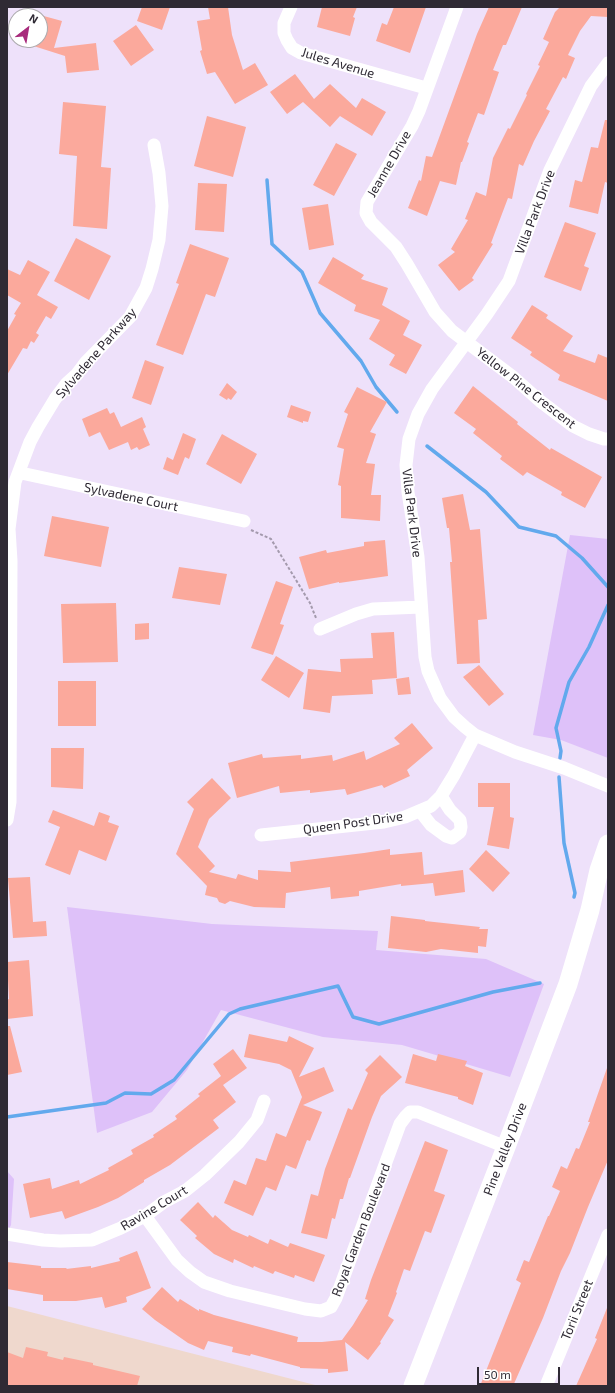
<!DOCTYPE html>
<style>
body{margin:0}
#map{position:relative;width:615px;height:1393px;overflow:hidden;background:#eee1fa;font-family:"Exo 2",sans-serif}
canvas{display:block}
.frame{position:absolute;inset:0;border:8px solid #2f2a34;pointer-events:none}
.north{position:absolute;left:8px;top:8px;width:40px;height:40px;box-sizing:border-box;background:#fff;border:1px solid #acaaae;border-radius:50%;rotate:31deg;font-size:11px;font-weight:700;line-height:16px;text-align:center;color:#2f2a34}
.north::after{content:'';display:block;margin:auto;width:14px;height:18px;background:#a82b7c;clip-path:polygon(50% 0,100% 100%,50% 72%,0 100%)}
.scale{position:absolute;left:477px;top:1367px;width:83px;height:18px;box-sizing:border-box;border:2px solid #2f2a34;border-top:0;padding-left:5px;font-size:12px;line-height:14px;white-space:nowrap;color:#2f2a34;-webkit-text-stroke:3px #fff;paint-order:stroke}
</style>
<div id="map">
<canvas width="615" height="1393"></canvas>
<div class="frame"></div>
<div class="north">N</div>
<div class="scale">50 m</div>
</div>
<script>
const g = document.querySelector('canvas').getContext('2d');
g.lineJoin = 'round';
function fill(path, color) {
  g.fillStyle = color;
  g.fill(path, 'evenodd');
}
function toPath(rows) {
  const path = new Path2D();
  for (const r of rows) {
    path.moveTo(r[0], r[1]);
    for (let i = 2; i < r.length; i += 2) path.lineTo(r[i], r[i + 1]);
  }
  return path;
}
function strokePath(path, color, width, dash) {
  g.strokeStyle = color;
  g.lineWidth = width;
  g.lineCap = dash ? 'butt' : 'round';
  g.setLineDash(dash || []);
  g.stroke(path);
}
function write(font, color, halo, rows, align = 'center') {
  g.font = font + ' "Exo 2",sans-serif';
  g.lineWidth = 3.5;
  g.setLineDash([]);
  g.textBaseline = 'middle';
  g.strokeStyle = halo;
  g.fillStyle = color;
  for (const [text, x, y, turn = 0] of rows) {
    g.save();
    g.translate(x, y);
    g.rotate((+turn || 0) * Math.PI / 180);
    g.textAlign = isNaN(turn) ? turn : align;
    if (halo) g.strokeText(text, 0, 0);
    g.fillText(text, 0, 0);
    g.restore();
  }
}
fill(toPath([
 [7,1306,319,1386,7,1386]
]), '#efd8cd');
fill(toPath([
 [570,535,608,539,608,758,561,740,533,735],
 [67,907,212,924,378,931,376,950,486,959,544,984,510,1077,402,1045,323,1037,221,1010,187,1070,152,1112,97,1133],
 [7,1171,14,1179,11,1225,7,1233]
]), '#dec1f9');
strokePath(toPath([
 [267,180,272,244,302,272,320,313,361,361,376,387,397,412],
 [427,446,486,492,519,527,556,536,582,558,608,587],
 [560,758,561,751,556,728,569,682,589,647,608,605],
 [559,777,564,843,575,893,574,897],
 [7,1117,106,1103,125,1093,151,1094,174,1080,229,1014,240,1009,338,986,353,1017,379,1024,493,992,540,983]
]), '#62a9ed', 3.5);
fill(toPath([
 [142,7,170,7,162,30,137,21],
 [208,7,228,7,232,35,243,70,255,63,268,85,235,104,215,72,207,74,200,51,202,50,197,21,210,19],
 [322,7,357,7,353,17,355,18,350,36,317,27],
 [394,7,426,7,410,53,376,41,382,23,387,25],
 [489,7,522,7,506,45,503,45,493,70,499,72,484,115,478,113,467,142,469,143,462,162,461,162,456,185,440,181,427,216,408,208,419,180,421,181,426,156,432,157,477,34],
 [560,7,608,7,608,17,591,16,580,31,568,55,575,58,566,79,563,77,546,109,550,111,534,141,523,166,519,164,512,199,508,198,491,243,493,244,472,278,474,280,459,291,438,265,455,252,451,249,468,220,465,219,476,192,486,196,493,158,508,128,510,129,527,95,526,94,540,66,538,65,549,42,543,39,555,12],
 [40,15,62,21,54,48,96,43,99,70,67,73,65,56,21,42,21,40,40,40],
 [136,25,154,50,131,66,113,41],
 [295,74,314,99,330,84,356,108,362,98,386,112,372,136,340,116,330,127,303,102,287,114,270,92],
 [63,102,106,106,101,167,111,168,107,229,73,226,77,156,59,154],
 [207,116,246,127,233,177,194,166],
 [605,120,608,120,608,183,605,182,598,214,569,207,575,180,582,182,591,147,598,148],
 [336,143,357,154,334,196,313,185],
 [198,183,227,184,224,232,195,230],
 [328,204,334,245,309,250,302,208],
 [565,222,596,233,584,266,589,268,581,291,544,277],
 [76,238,111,256,89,300,54,281],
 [190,244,229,258,215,297,206,294,183,355,156,345,179,284,176,283],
 [333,257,364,275,361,279,388,288,382,305,410,321,403,335,422,345,406,374,389,365,395,355,369,339,380,320,354,311,356,305,318,283],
 [28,260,50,272,37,295,58,307,51,319,46,316,36,333,39,335,34,343,31,341,27,349,23,348,7,375,7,331,16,315,14,314,21,303,7,295,7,269,20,275],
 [532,305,548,315,546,318,573,336,563,351,595,363,598,354,608,358,608,401,558,380,560,375,530,355,532,352,511,338],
 [145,360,164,367,151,405,132,398],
 [227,383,237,392,231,400,228,398,227,400,219,395],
 [473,386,518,422,517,424,550,450,551,448,602,477,585,508,561,495,562,492,527,472,523,476,500,459,502,456,473,433,476,429,454,413],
 [357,387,387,402,370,432,376,434,366,463,375,464,371,495,381,495,380,521,341,518,341,486,338,485,344,449,337,447,348,414,344,412],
 [291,405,311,412,308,422,303,421,303,423,287,417],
 [107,408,110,414,114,412,121,427,142,417,146,427,143,429,150,445,139,450,137,447,131,450,128,442,109,450,100,432,89,437,82,419],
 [183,433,196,439,189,459,185,457,178,475,163,469,167,457,173,460],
 [222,434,257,454,241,484,206,464],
 [463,494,470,530,480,529,487,619,478,620,480,663,457,664,450,562,452,562,449,528,447,528,442,498],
 [52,516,109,527,101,567,44,556],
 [385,540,388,576,339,583,339,582,309,589,299,557,326,550,327,553,364,546,364,542],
 [179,567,227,574,220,605,172,598],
 [276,581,293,587,280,624,284,625,273,655,251,648],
 [116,603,118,662,63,663,61,604],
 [149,623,149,639,135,640,135,624],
 [394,632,397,678,372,680,373,694,332,696,330,713,303,709,308,669,341,672,340,659,373,658,371,633],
 [276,656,304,673,289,698,261,680],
 [479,665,504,694,489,706,463,677],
 [409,677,411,694,398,695,396,679],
 [58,681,96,681,96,726,58,726],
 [412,723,433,748,407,770,410,776,384,788,382,785,347,795,345,789,310,793,310,790,280,793,279,786,237,798,228,763,262,754,263,758,301,755,301,759,332,755,333,761,364,751,366,760,400,744,394,738],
 [51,748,84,748,83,789,51,787],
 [212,778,231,798,209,819,198,847,215,866,209,872,236,879,238,874,258,880,258,870,291,872,290,862,364,853,390,849,390,855,422,852,424,875,463,870,465,892,435,896,433,883,401,886,401,884,359,891,359,896,331,899,330,887,286,893,285,908,254,907,230,901,225,904,219,902,217,898,205,895,207,886,176,854,194,809,187,802],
 [478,783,510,783,510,817,514,818,509,849,487,845,494,807,478,807],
 [53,810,94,826,99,812,110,816,108,822,119,826,106,861,79,850,70,875,45,865,60,827,48,822],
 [486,850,510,873,493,892,469,869],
 [30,877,33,922,46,921,47,936,13,938,8,878],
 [391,916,425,920,425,921,480,927,479,929,488,929,486,947,478,946,478,953,441,949,426,952,388,948],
 [29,960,33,1016,7,1019,7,1000,9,999,7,962],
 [7,1026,10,1026,22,1072,7,1075],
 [249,1034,287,1042,289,1036,314,1048,299,1077,324,1067,334,1091,303,1105,322,1112,310,1141,307,1140,296,1169,286,1165,276,1191,266,1187,253,1216,224,1203,234,1180,246,1185,256,1158,266,1161,276,1133,286,1137,302,1097,291,1070,279,1064,244,1057],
 [233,1049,247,1068,223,1085,236,1102,213,1120,219,1128,170,1165,144,1180,144,1182,118,1198,98,1207,65,1219,62,1211,30,1218,23,1184,50,1178,52,1189,79,1180,80,1184,109,1170,108,1168,133,1154,131,1150,154,1137,153,1135,177,1119,175,1116,200,1096,198,1094,221,1076,213,1064],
 [413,1054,436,1061,438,1054,467,1061,465,1066,483,1073,473,1105,458,1099,458,1097,405,1083],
 [380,1055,402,1077,381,1096,372,1117,350,1178,349,1178,343,1199,340,1199,335,1219,332,1218,327,1239,301,1233,311,1194,318,1196,325,1169,348,1108,352,1110,368,1073,365,1070],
 [607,1068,608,1068,608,1160,588,1207,570,1253,561,1271,543,1318,513,1386,480,1386,521,1283,516,1280,524,1260,529,1262,548,1216,549,1216,560,1191,552,1187,561,1166,567,1169,576,1148,579,1149,590,1122,588,1122],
 [425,1141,448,1150,434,1191,445,1195,431,1233,425,1231,410,1271,404,1269,396,1292,397,1293,388,1316,394,1320,380,1342,381,1343,368,1360,345,1342,348,1371,328,1373,328,1369,300,1368,300,1367,251,1354,250,1356,232,1352,233,1347,208,1341,204,1350,188,1343,155,1320,142,1309,162,1287,178,1302,180,1299,199,1311,199,1309,214,1315,298,1337,297,1342,322,1342,342,1340,353,1325,368,1300,365,1299,371,1280],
 [198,1202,213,1218,215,1215,232,1230,248,1237,249,1235,268,1244,270,1239,288,1247,290,1243,325,1255,314,1282,295,1275,294,1278,275,1271,273,1274,254,1266,253,1268,234,1259,233,1263,214,1254,195,1238,197,1236,180,1220],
 [137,1251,151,1288,126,1297,127,1302,105,1308,102,1297,76,1301,43,1301,43,1295,7,1289,7,1262,41,1266,41,1268,67,1268,66,1269,91,1266,91,1268,120,1261,119,1258],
 [607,1308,608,1386,576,1386,597,1339,595,1338],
 [26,1347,48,1352,47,1356,63,1360,64,1357,93,1363,93,1365,140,1376,137,1386,7,1386,7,1352,23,1358]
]), '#fba99c');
strokePath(toPath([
 [251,530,271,539,310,603,316,618]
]), '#a49aad', 2, [3, 2]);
strokePath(toPath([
 [291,7,284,23,284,33,287,40,292,48,301,53,426,88],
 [457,7,419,111,412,126,367,202,366,213,371,222,396,247,407,264,435,312,452,331,513,377,540,401,573,426,589,434,604,439,608,439],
 [608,63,591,86,550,170,509,281,487,314,432,389,418,414,409,439,406,465,408,492,418,557,425,657,428,671,440,698,454,717,465,727,475,735,515,752,564,768,608,786],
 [18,474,21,473,244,521],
 [320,629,356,614,373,609,421,607],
 [420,811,431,825,446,836,452,838,460,832,461,827,460,820,450,810,441,796],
 [7,820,10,802,11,561,9,529,15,482,30,442,38,427,55,399,67,383,77,374,86,362,130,317,146,288,152,269,159,240,162,206,159,173,154,145],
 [261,835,384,822,405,817,431,806,441,796,454,775,475,735],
 [145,1216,177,1260,190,1272,204,1282,230,1291,305,1309,321,1311,331,1307,336,1298,400,1124,406,1116,410,1112,418,1112,506,1147],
 [7,1234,43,1240,60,1241,92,1240,121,1228,145,1216,164,1202,185,1191,205,1175,239,1142,257,1120,264,1101],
 [546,1386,608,1235]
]), '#fff', 13);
strokePath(toPath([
 [413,1386,506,1147,568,984,590,910,599,870,608,844]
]), '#fff', 19);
write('13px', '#2f2a34', '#fff', [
 ["Jules Avenue",338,63,17],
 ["Jeanne Drive",389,164,-60],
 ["Villa Park Drive",535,212,-69],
 ["Sylvadene Parkway",96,353,-49],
 ["Yellow Pine Crescent",526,388,38],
 ["Sylvadene Court",131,497,12],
 ["Villa Park Drive",412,513,83],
 ["Queen Post Drive",353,823,-8],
 ["Pine Valley Drive",505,1149,-69],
 ["Ravine Court",154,1208,-31],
 ["Royal Garden Boulevard",361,1230,-69],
 ["Torii Street",577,1310,-68]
]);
</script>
